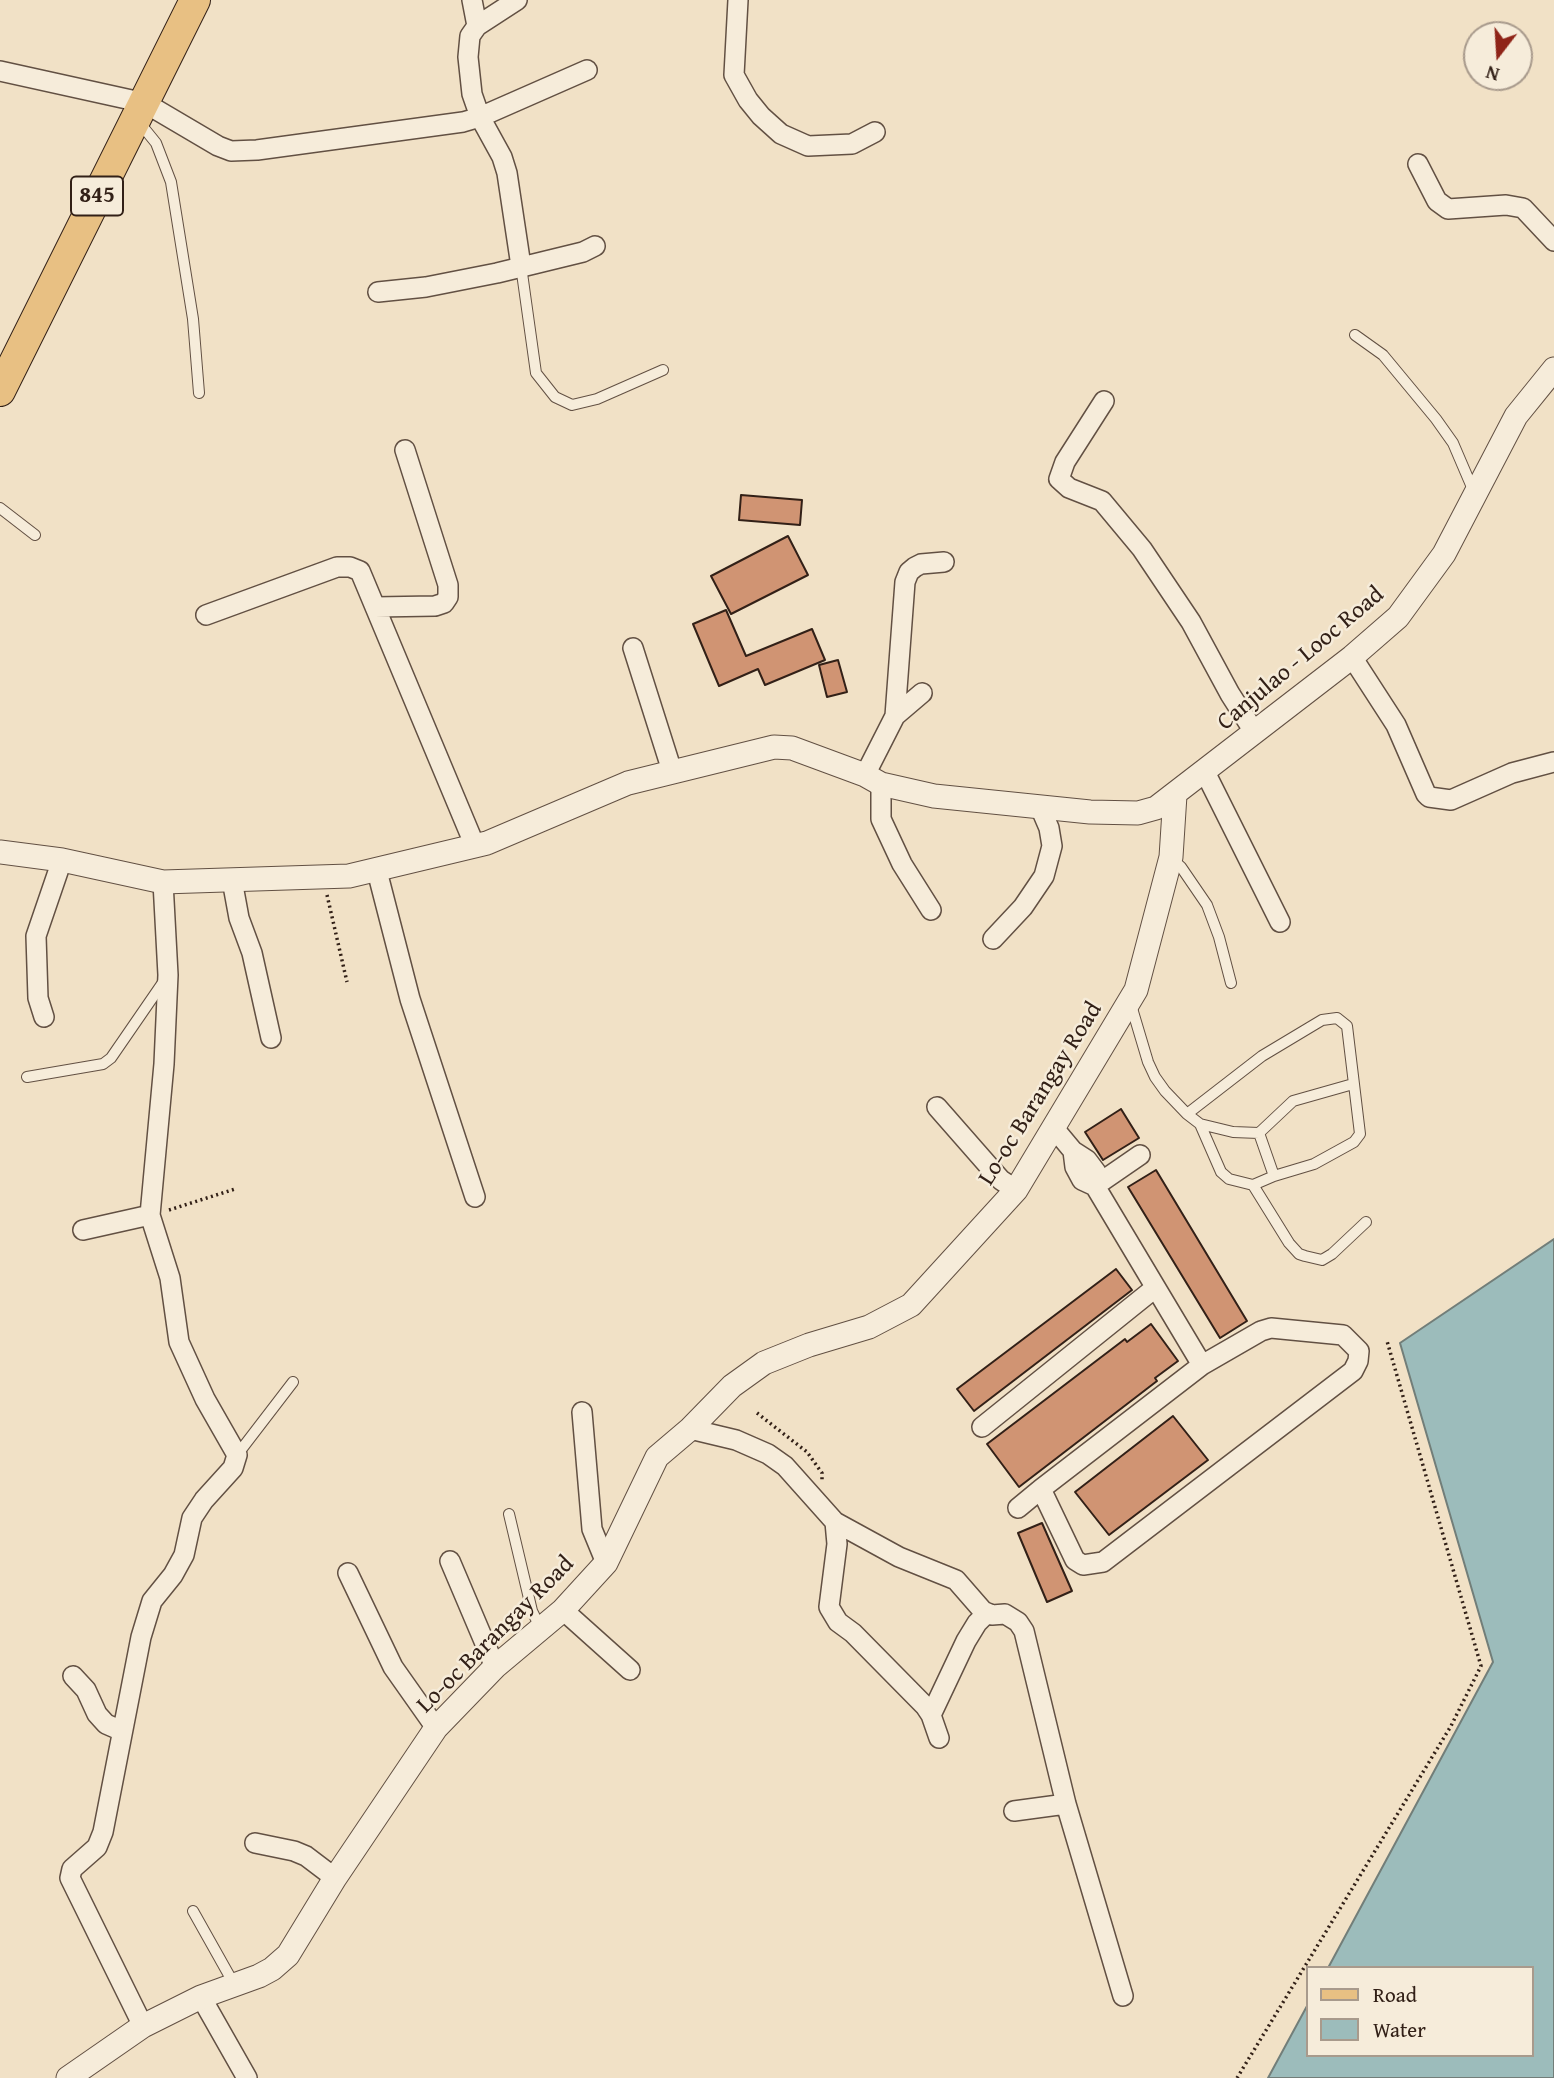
<!DOCTYPE html>
<style>
body{margin:0}
#map{position:relative;width:1554px;height:2078px;overflow:hidden;background:#f1e1c6;font-family:"Gentium Book Plus",serif}
canvas{display:block}
.legend{position:absolute;left:1306px;top:1966px;width:228px;height:91px;box-sizing:border-box;background:#f6ecda;border:2px solid #a89a8c;margin:0;padding:9px 12px;list-style:none;font-size:21px;color:#322017}
.legend li{display:flex;align-items:center;gap:14px;height:35px}
.legend b{width:35px;border:2px solid #a89a8c}
.north{position:absolute;left:1463px;top:21px;width:70px;height:70px;box-sizing:border-box;background:#f6ecda;border:2px solid #a89a8c;border-radius:50%;rotate:197deg;font-size:19px;font-weight:700;line-height:28px;text-align:center;color:#322017}
.north::after{content:'';display:block;margin:auto;width:24px;height:32px;background:#8f2418;clip-path:polygon(50% 0,100% 100%,50% 72%,0 100%)}
</style>
<div id="map">
<canvas width="1554" height="2078"></canvas>
<ul class="legend">
<li><b style="height:9px;background:#e8c083"></b>Road</li>
<li><b style="height:19px;background:#9cbcbb"></b>Water</li>
</ul>
<div class="north">N</div>
</div>
<script>
const g = document.querySelector('canvas').getContext('2d');
g.lineJoin = 'round';
function fill(path, color) {
  g.fillStyle = color;
  g.fill(path, 'evenodd');
}
function toPath(rows) {
  const path = new Path2D();
  for (const r of rows) {
    path.moveTo(r[0], r[1]);
    for (let i = 2; i < r.length; i += 2) path.lineTo(r[i], r[i + 1]);
  }
  return path;
}
function strokePath(path, color, width, dash) {
  g.strokeStyle = color;
  g.lineWidth = width;
  g.lineCap = dash ? 'butt' : 'round';
  g.setLineDash(dash || []);
  g.stroke(path);
}
function write(font, color, halo, rows, align = 'center') {
  g.font = font + ' "Gentium Book Plus",serif';
  g.lineWidth = 5;
  g.setLineDash([]);
  g.textBaseline = 'middle';
  g.strokeStyle = halo;
  g.fillStyle = color;
  for (const [text, x, y, turn = 0] of rows) {
    g.save();
    g.translate(x, y);
    g.rotate((+turn || 0) * Math.PI / 180);
    g.textAlign = isNaN(turn) ? turn : align;
    if (halo) g.strokeText(text, 0, 0);
    g.fillText(text, 0, 0);
    g.restore();
  }
}
const water = toPath([
 [1554,1239,1554,2078,1268,2078,1307,2006,1307,2055,1531,2055,1531,1968,1328,1968,1493,1662,1400,1343,1554,1239]
]);
fill(water, '#9cbcbb');
strokePath(water, '#727e79', 2);
const building = toPath([
 [741,495,802,500,800,525,739,520,741,495],
 [788,536,808,575,731,614,711,576,788,536],
 [726,610,746,656,812,629,825,660,765,685,758,669,719,686,693,624,726,610],
 [838,660,847,692,827,697,819,665,838,660],
 [1121,1109,1139,1138,1103,1160,1085,1132,1121,1109],
 [1156,1170,1247,1321,1220,1338,1128,1187,1156,1170],
 [1116,1269,1132,1290,974,1411,957,1389,1116,1269],
 [1151,1324,1178,1361,1155,1378,1157,1381,1019,1487,987,1444,1125,1339,1127,1342,1151,1324],
 [1173,1416,1208,1460,1109,1535,1075,1492,1173,1416],
 [1042,1523,1072,1591,1047,1602,1018,1533,1042,1523]
]);
fill(building, '#d09473');
strokePath(building, '#322017', 2);
const service = toPath([
 [139,122,156,143,171,182,193,319,199,393],
 [521,266,536,373,555,397,572,405,597,399,663,370],
 [1355,335,1383,355,1436,419,1453,443,1474,492],
 [0,508,35,535],
 [1172,859,1181,867,1207,905,1219,937,1231,983],
 [1131,1005,1148,1062,1155,1077,1165,1091,1187,1114,1200,1124,1221,1172,1229,1179,1253,1185,1274,1176,1314,1164,1354,1142,1360,1134,1347,1026,1337,1018,1322,1020,1262,1056,1187,1114],
 [27,1077,103,1064,111,1058,164,981],
 [1200,1124,1233,1132,1259,1133],
 [1274,1176,1259,1133,1293,1101,1353,1084],
 [1253,1185,1289,1243,1299,1254,1305,1256,1322,1260,1332,1254,1366,1222],
 [237,1455,293,1382],
 [509,1514,532,1611,540,1627],
 [193,1911,234,1984]
]);
const minor = toPath([
 [472,0,477,26],
 [517,0,477,26,470,36,468,57,472,94,480,117,502,157,507,173,521,266],
 [738,0,734,75,748,100,761,116,781,134,808,146,852,144,875,132],
 [0,71,145,103,218,146,231,151,257,150,463,122,480,117,587,70],
 [1418,164,1437,201,1448,209,1506,205,1523,208,1554,241],
 [378,292,426,287,497,273,583,252,595,246],
 [1104,401,1065,462,1059,479,1069,488,1102,501,1142,549,1191,622,1230,694,1255,733],
 [375,607,435,606,444,603,448,597,448,585,405,450],
 [206,615,337,567,350,567,360,571,475,846],
 [633,648,672,771],
 [1352,657,1396,725,1426,794,1429,797,1451,800,1512,773,1554,762],
 [895,716,905,582,909,572,915,567,921,564,944,562],
 [1205,772,1280,922],
 [865,775,895,716,922,693],
 [881,784,881,819,902,864,931,910],
 [377,871,410,999,475,1197],
 [232,880,239,918,252,953,271,1038],
 [993,939,1023,907,1044,876,1052,846,1049,828,1040,807],
 [44,1017,38,998,36,936,62,860],
 [937,1107,1001,1180,1016,1190],
 [1053,1127,1073,1151,1087,1160,1096,1172,1095,1186,1202,1365],
 [1073,1151,1075,1167,1082,1180,1095,1186],
 [1095,1186,1140,1155],
 [83,1230,150,1215],
 [582,1412,592,1529,606,1563],
 [982,1427,1155,1288],
 [690,1429,736,1440,768,1454,785,1466,835,1522,837,1544,829,1607,838,1622,853,1633,925,1706,931,1715,939,1738],
 [1018,1508,1041,1489,1202,1365,1261,1331,1271,1328,1343,1335,1359,1351,1358,1361,1353,1371,1103,1562,1083,1565,1075,1560,1041,1489],
 [835,1522,899,1557,956,1580,983,1611,992,1615,1005,1614,1018,1622,1024,1631,1066,1804,1123,1996],
 [450,1561,495,1667],
 [348,1573,393,1667,436,1728],
 [563,1610,630,1670],
 [73,1676,86,1690,97,1714,106,1724,122,1731],
 [931,1715,966,1641,977,1623,987,1613],
 [1014,1811,1066,1804],
 [255,1843,294,1851,306,1856,335,1878],
 [201,1997,247,2078],
 [143,2026,70,1878,72,1869,97,1847,103,1832,141,1637,152,1601,173,1575,184,1555,192,1518,204,1500,233,1468,237,1455,205,1399,179,1342,170,1278,150,1215,164,1064,168,975,163,882]
]);
const tertiary = toPath([
 [0,852,62,860,163,882,349,876,487,843,628,783,774,747,792,748,865,775,881,784,934,796,1090,812,1138,813,1156,808,1352,657,1398,617,1444,554,1516,416,1554,369],
 [68,2078,143,2026,201,1997,259,1976,272,1969,288,1955,335,1878,436,1728,495,1667,563,1610,606,1563,657,1457,690,1429,732,1386,764,1363,809,1345,869,1327,911,1305,1016,1190,1136,990,1171,857,1175,795]
]);
const primary = toPath([
 [0,391,195,0]
]);
strokePath(service, '#625043', 12);
strokePath(minor, '#625043', 22);
strokePath(tertiary, '#625043', 25);
strokePath(primary, '#322017', 32);
strokePath(toPath([
 [327,895,347,982],
 [169,1210,235,1189],
 [757,1413,807,1452,822,1473,822,1480],
 [1237,2078,1451,1726,1481,1666,1387,1341]
]), '#322017', 3.5, [2, 3.5]);
strokePath(service, '#f6ecda', 10);
strokePath(minor, '#f6ecda', 19);
strokePath(tertiary, '#f6ecda', 23);
strokePath(primary, '#e8c083', 30);
for (const [x, y, w] of [
 [97,196,52]
]) {
  const box = new Path2D();
  box.roundRect(x - w / 2, y - 19.5, w, 39, 5);
  g.fillStyle = '#f6ecda';
  g.fill(box);
  strokePath(box, '#322017', 2);
}
write('bold 23px', '#322017', null, [
 ["845",97,196]
]);
write('24px', '#322017', '#f6ecda', [
 ["Canjulao - Looc Road",1301,659,-40],
 ["Lo-oc Barangay Road",1041,1094,-58],
 ["Lo-oc Barangay Road",496,1635,-45]
]);
</script>
